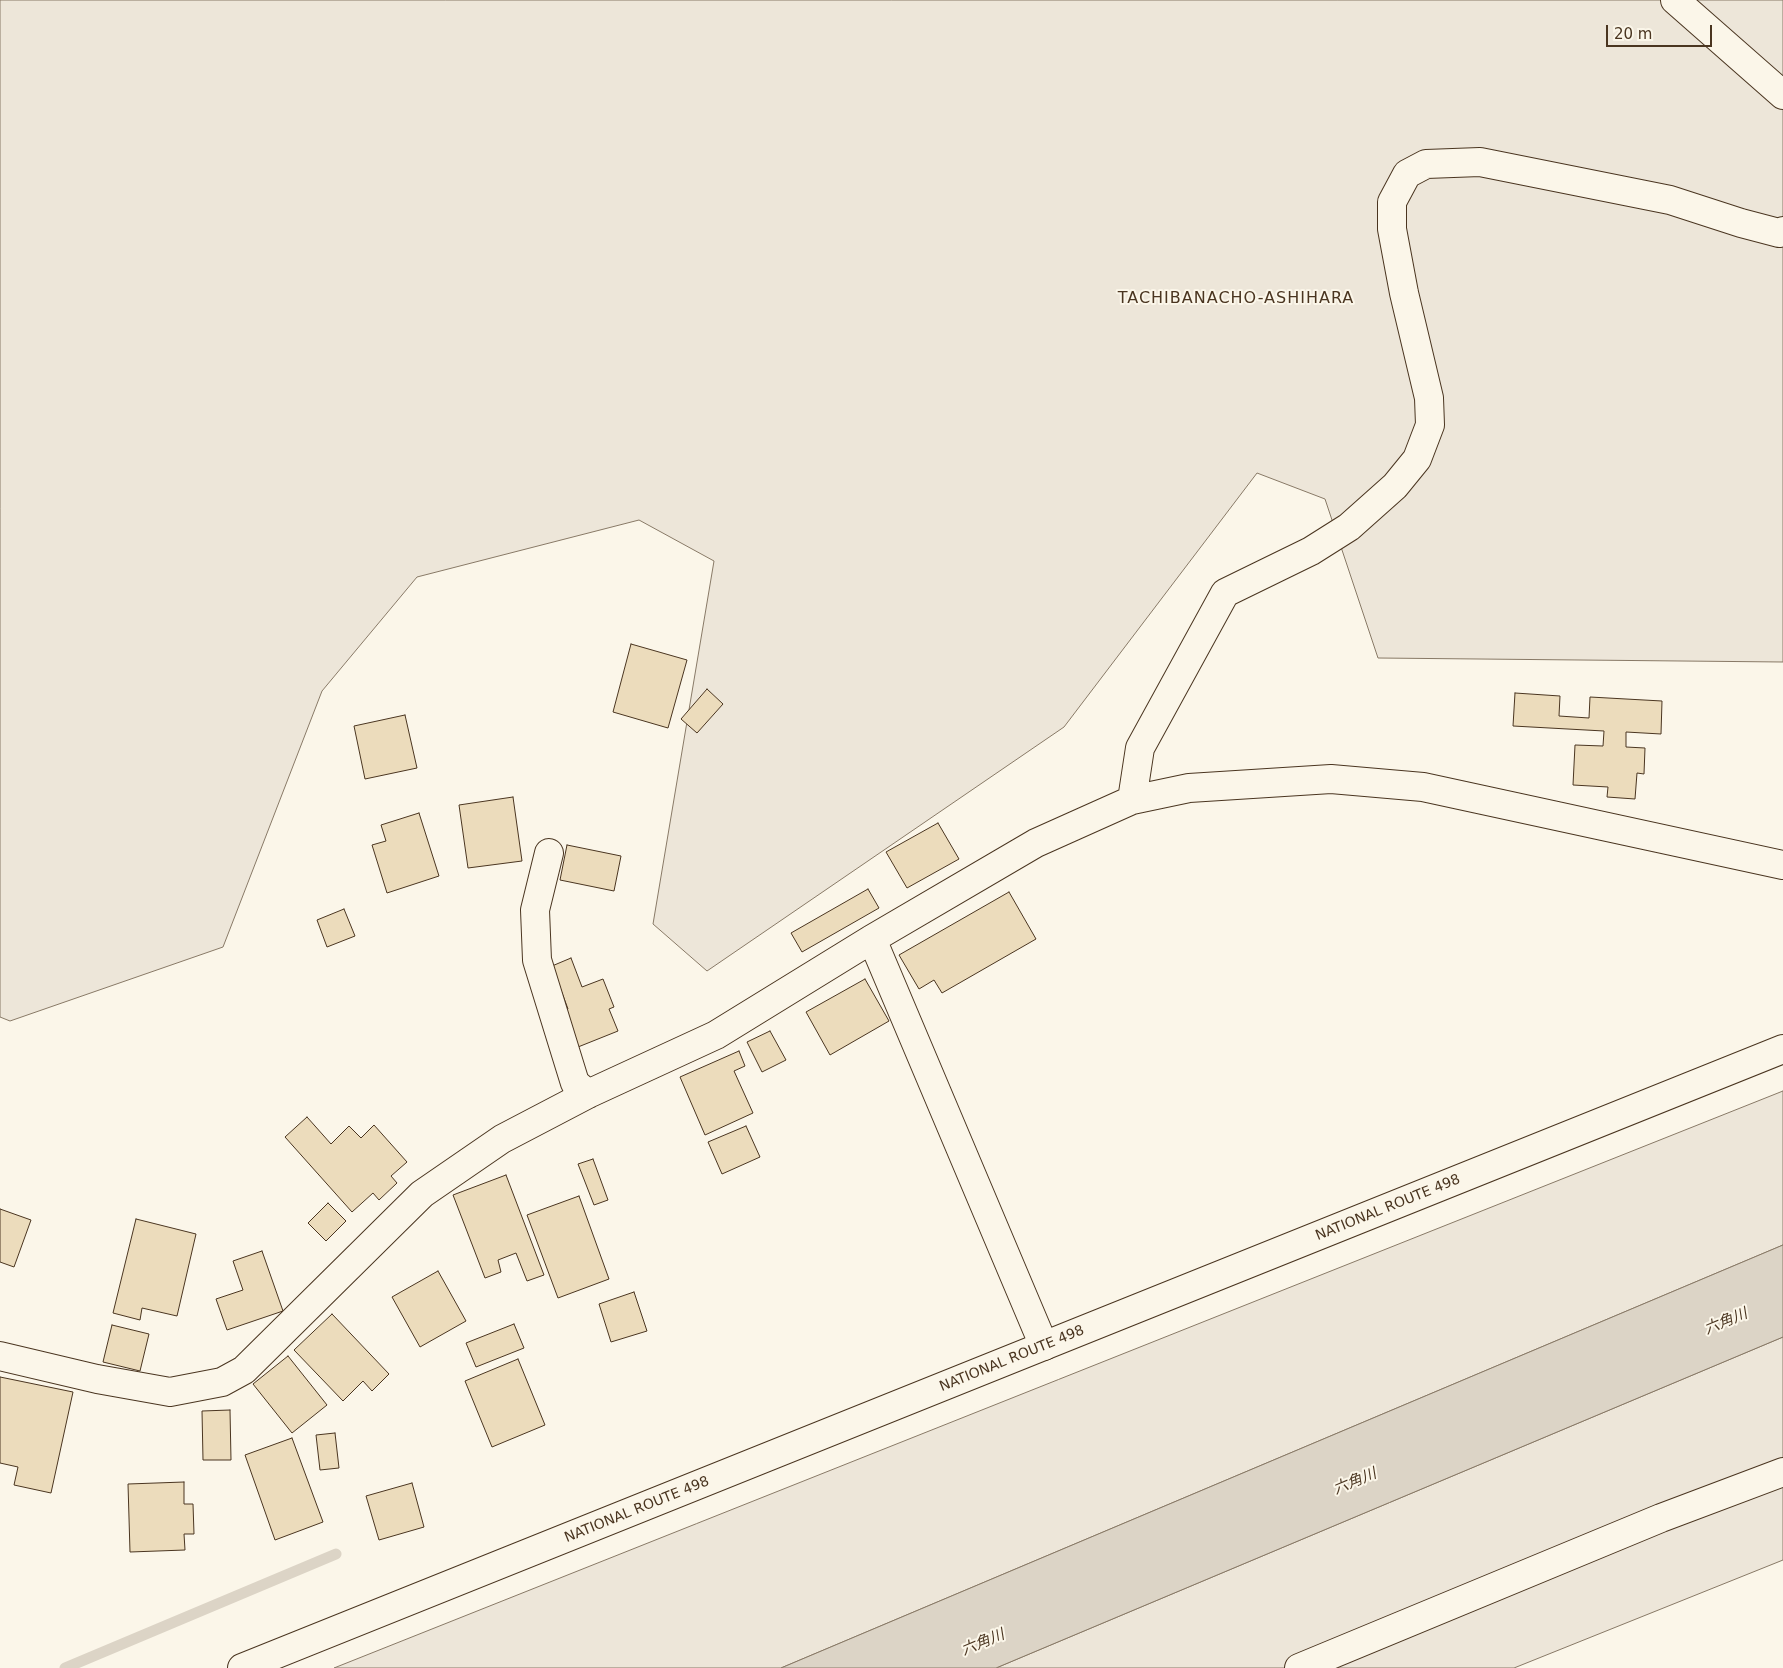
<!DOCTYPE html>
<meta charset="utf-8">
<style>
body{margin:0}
#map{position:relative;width:1783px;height:1668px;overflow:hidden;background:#fbf6e9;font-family:"DejaVu Sans",sans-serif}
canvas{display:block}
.scale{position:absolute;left:1606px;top:25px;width:106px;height:22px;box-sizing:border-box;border:2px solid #4a3520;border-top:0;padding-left:6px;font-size:15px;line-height:18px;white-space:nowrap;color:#4a3520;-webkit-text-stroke:4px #fbf6e9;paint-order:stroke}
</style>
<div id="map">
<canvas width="1783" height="1668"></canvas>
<div class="scale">20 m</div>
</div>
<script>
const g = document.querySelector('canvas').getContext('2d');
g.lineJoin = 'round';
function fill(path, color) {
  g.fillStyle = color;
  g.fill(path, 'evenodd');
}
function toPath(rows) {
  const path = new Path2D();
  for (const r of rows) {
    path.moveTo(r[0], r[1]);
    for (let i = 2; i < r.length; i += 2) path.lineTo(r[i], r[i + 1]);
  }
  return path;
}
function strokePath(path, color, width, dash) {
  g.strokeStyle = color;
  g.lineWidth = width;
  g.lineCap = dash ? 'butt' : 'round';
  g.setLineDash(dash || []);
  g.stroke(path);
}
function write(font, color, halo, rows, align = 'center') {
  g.font = font + ' "DejaVu Sans","Noto Sans JP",sans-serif';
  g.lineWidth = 4;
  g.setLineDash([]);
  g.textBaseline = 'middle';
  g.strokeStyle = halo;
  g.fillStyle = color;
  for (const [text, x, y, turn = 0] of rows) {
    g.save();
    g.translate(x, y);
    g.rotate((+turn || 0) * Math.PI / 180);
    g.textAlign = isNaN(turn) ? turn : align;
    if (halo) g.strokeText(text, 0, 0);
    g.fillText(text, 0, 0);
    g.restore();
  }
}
const green = toPath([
 [0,0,1783,0,1783,662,1378,658,1325,499,1257,473,1064,727,707,971,653,924,714,561,639,520,417,577,322,691,223,947,10,1021,0,1017,0,0],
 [1783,1091,1783,1245,781,1668,334,1668,1783,1091],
 [1783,1337,1783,1560,1514,1668,996,1668,1783,1337]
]);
fill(green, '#ede6d9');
strokePath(green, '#887966', 1);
const water = toPath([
 [1783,1245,1783,1337,996,1668,781,1668,1783,1245]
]);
fill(water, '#dcd4c6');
strokePath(water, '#887966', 1);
strokePath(toPath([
 [65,1668,336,1554]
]), '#dcd4c6', 11);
const building = toPath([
 [631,644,687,660,668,728,613,712,631,644],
 [707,689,723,704,697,733,681,719,707,689],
 [1515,693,1560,696,1559,716,1589,718,1590,697,1662,701,1661,734,1626,732,1626,747,1645,748,1644,774,1637,773,1635,799,1607,797,1608,787,1573,785,1575,745,1603,746,1604,731,1513,726,1515,693],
 [405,715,417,768,365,779,354,726,405,715],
 [513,797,522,861,468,868,459,805,513,797],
 [419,813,439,876,387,893,372,845,386,841,381,825,419,813],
 [938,823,959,859,907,888,886,852,938,823],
 [567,845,621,856,614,891,560,880,567,845],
 [868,889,879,908,802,952,791,933,868,889],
 [1009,892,1036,939,942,993,934,980,919,989,899,955,1009,892],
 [344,909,355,936,327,947,317,920,344,909],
 [571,958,582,987,603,979,614,1007,609,1009,618,1031,578,1047,564,1011,568,1009,552,966,571,958],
 [865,979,889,1021,830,1055,806,1012,865,979],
 [770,1031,786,1060,762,1072,747,1042,770,1031],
 [739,1051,745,1066,734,1071,753,1113,705,1135,680,1077,739,1051],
 [307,1117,331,1144,349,1126,361,1138,374,1125,407,1162,391,1176,397,1183,379,1200,373,1193,352,1212,285,1137,307,1117],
 [746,1126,760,1157,722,1174,708,1142,746,1126],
 [593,1159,608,1200,594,1205,578,1164,593,1159],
 [506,1175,544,1275,527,1281,516,1253,498,1260,501,1272,485,1278,453,1195,506,1175],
 [579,1196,609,1279,558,1298,527,1215,579,1196],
 [328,1203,346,1221,326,1241,308,1223,328,1203],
 [0,1209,31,1220,14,1267,0,1262,0,1209],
 [136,1219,196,1234,177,1316,142,1308,140,1320,113,1313,136,1219],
 [262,1251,283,1311,227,1330,216,1299,243,1290,233,1261,262,1251],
 [438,1271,466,1321,420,1347,392,1297,438,1271],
 [634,1292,647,1331,611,1342,599,1304,634,1292],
 [332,1314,389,1374,372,1391,363,1381,343,1401,294,1350,332,1314],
 [514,1324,524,1348,476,1367,466,1343,514,1324],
 [112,1325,149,1334,140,1371,103,1362,112,1325],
 [288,1356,327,1405,292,1433,253,1384,288,1356],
 [518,1359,545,1425,492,1447,465,1381,518,1359],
 [0,1377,73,1392,51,1493,14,1485,18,1467,0,1463,0,1377],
 [230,1410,231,1460,203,1460,202,1411,230,1410],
 [335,1433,339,1468,320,1470,316,1435,335,1433],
 [292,1438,323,1522,275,1540,245,1455,292,1438],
 [184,1482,184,1504,193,1504,194,1534,184,1534,185,1550,130,1552,128,1484,184,1482],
 [412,1483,424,1527,379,1540,366,1496,412,1483]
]);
fill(building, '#ecdcbc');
strokePath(building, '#4a3520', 1);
const street = toPath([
 [1675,0,1783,95],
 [1132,800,1140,748,1225,593,1311,551,1349,527,1395,486,1417,459,1430,425,1429,398,1404,293,1392,229,1392,202,1407,174,1426,164,1480,162,1670,200,1741,223,1779,233,1783,231],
 [549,853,535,910,537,960,575,1083,588,1094],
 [872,939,1044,1346],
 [0,1356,97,1379,170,1392,222,1382,244,1370,422,1194,502,1139,588,1094,716,1035,872,939,1036,843,1132,800,1189,788,1331,779,1423,787,1783,865],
 [1299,1668,1661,1518,1783,1472]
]);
const highway = toPath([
 [242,1668,1783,1049]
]);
strokePath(street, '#4a3520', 30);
strokePath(highway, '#4a3520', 30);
strokePath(street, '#fbf6e9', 28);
strokePath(highway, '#fbf6e9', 28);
write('14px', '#4a3520', '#fbf6e9', [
 ["NATIONAL ROUTE 498",1388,1208,-22],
 ["NATIONAL ROUTE 498",1012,1359,-22],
 ["NATIONAL ROUTE 498",637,1510,-22]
]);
write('italic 15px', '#4a3520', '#fbf6e9', [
 ["六角川",1726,1322,-23],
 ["六角川",1355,1482,-23],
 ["六角川",983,1643,-23]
]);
g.letterSpacing = '1px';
write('16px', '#4a3520', '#fbf6e9', [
 ["TACHIBANACHO-ASHIHARA",1236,299]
]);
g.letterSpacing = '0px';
</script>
